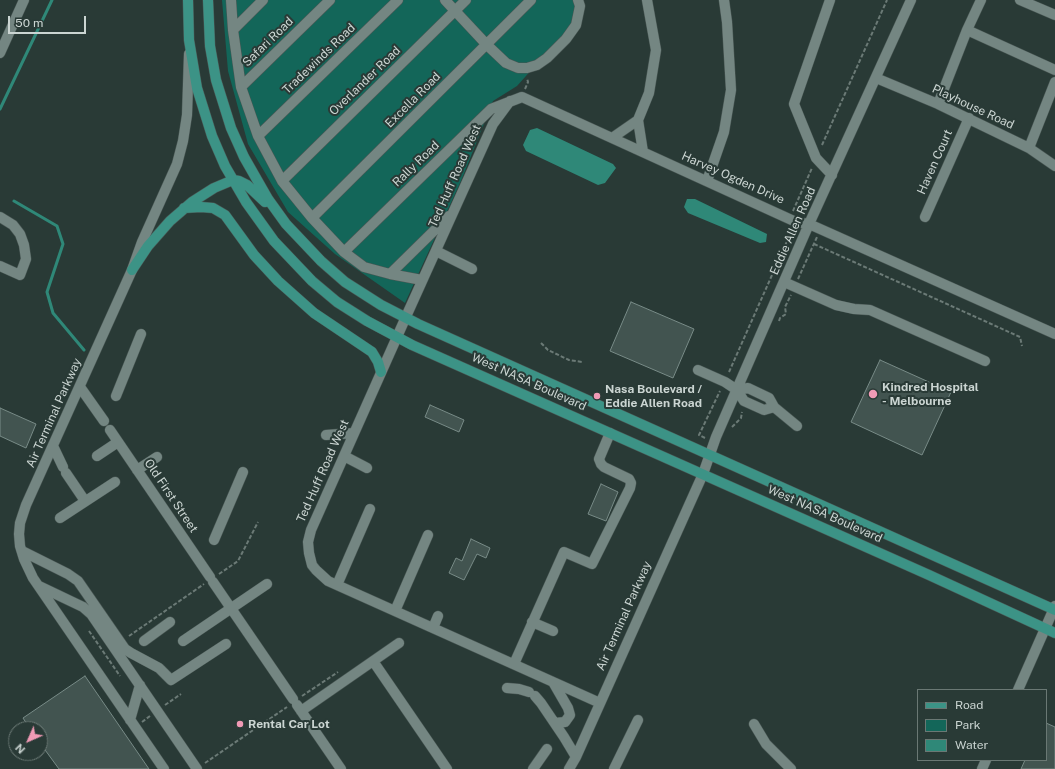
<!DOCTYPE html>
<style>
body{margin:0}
#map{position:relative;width:1055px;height:769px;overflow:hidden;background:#293a36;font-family:"Public Sans",sans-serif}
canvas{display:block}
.legend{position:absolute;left:917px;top:689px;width:130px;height:72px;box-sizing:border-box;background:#293a36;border:1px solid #6a7874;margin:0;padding:5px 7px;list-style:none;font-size:12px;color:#cbd5d2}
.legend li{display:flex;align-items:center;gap:8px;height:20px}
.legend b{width:20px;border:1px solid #6a7874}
.north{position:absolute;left:8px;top:721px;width:40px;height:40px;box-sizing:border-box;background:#293a36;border:1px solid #6a7874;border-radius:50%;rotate:225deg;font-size:11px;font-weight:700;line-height:16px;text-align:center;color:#cbd5d2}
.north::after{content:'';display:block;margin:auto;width:14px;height:18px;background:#f09ab5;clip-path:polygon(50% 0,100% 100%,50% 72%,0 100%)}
.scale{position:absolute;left:8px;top:16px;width:78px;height:18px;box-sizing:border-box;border:2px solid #cbd5d2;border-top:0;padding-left:5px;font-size:12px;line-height:14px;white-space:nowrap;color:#cbd5d2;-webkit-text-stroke:3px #293a36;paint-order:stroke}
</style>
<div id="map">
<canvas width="1055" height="769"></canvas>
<ul class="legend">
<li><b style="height:5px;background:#3c9386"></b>Road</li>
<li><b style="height:11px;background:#136659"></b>Park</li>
<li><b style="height:11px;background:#2f8878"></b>Water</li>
</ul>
<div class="north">N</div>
<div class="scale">50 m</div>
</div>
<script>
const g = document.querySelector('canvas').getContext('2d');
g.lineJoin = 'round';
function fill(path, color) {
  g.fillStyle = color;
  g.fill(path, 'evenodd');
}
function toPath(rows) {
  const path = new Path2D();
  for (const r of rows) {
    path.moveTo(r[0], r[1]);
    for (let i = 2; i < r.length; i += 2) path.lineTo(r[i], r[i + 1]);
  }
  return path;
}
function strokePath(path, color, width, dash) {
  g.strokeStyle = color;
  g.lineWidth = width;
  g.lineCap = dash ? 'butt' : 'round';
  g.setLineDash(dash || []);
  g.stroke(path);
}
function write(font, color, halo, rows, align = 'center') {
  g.font = font + ' "Public Sans",sans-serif';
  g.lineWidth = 4;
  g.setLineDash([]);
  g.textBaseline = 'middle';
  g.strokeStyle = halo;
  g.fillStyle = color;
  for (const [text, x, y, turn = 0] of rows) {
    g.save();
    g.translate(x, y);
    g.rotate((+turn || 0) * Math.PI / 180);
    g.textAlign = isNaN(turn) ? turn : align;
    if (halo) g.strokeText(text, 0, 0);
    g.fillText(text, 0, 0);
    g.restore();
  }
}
fill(toPath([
 [222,0,576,0,577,19,517,86,493,101,461,181,405,303,335,254,288,212,248,144,228,71]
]), '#136659');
fill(toPath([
 [537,128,613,164,616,168,605,183,598,185,526,151,523,145,530,130],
 [687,199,695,199,767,234,766,242,760,243,688,213,684,207]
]), '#2f8878');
strokePath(toPath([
 [0,109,52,0],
 [14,201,57,226,63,244,47,292,53,313,84,350]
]), '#2f8878', 3);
const building = toPath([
 [631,302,694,329,673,378,610,351,631,302],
 [880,360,951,392,922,455,851,422,880,360],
 [430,405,464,420,459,432,425,417,430,405],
 [0,408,36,424,26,448,0,436,0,408],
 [601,484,618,492,606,521,588,514,601,484],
 [471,539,490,548,486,558,477,554,464,580,449,573,456,558,462,561,471,539],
 [85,676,149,769,59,769,40,743,40,729,30,729,23,718,85,676],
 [1046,723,1055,727,1055,769,1021,769,1025,760,1046,760,1046,723]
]);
fill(building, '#425450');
strokePath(building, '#788b87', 1);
const minor = toPath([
 [231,0,233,30,241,87,258,136,282,181,312,218,344,252,364,267,390,274,422,280],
 [445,0,487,45,506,63,518,68,527,68,537,65,547,58,566,39,576,25,580,6,578,0],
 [830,0,794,104,816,158,832,175],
 [1020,0,1055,15],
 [233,30,263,0],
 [967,30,1055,70],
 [0,53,24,0],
 [876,78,938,104,1029,148,1055,166],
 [241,87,330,0],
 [510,101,493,124,409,310,311,530,308,542,309,553,312,565,316,570,328,581,600,703],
 [938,104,967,30,981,0],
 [638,120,649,93,656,50,647,0],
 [258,136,398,0],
 [612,138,638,120,643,152],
 [1029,148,1055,82],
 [282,181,466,0],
 [707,181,724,132,731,90,727,22,724,0],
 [0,217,13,225,20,234,24,245,26,259,20,275,0,266],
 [925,217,969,118],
 [312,218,531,0],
 [436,251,472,269],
 [344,252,491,109,522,97,796,222,809,224,1055,334],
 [390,274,449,216],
 [784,282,836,305,854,309,870,310,985,361],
 [698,370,725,382,737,390,744,401,764,410,774,407,769,398,748,388,737,390],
 [80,387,104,421],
 [116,396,141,334],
 [774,407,797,426],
 [110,430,210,577],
 [326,435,354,433],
 [53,446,63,467],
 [97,456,118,442],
 [344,456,367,468],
 [137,470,157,457],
 [66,473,85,501],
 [60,518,115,482],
 [214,540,243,472],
 [22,551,68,574,78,581,125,649,131,653,159,668,171,680,226,644],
 [213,582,293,699],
 [337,585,370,509],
 [39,586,83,607,91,614,197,769],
 [395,611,428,535],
 [532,622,553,631],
 [433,628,438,616],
 [144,641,170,622],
 [183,641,267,584],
 [373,661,447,769],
 [514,664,564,552,592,564,630,488,631,483,629,479,604,467,601,464,599,459,610,433],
 [553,682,568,708,570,715,565,722,555,723],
 [507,688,519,689,529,692],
 [1018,690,1055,606],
 [535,696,541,703,564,737,576,757],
 [297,705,341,769],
 [301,711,399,643],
 [130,720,140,685],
 [754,724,766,744,791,769],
 [164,769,33,578,24,559,20,546,19,534,20,523,26,505,132,270,142,242,177,164,183,141,187,115,189,54],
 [533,769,547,749],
 [569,769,576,757,703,474,716,437,809,224,911,0],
 [614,769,638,720],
 [982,769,986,760]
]);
const major = toPath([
 [188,0,189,40,197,88,212,136,225,166,246,202,274,241,312,281,337,302,367,321,412,345,929,575,1055,633],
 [208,0,210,46,216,80,231,128,244,157,268,199,286,224,321,261,345,282,381,305,418,324,1055,610],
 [184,208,201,207,213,208,225,215,254,255,278,281,314,313,372,352,378,362,381,372],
 [132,270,148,246,170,221,192,202,214,188,233,180,239,181,247,185,265,202]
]);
strokePath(minor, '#495754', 11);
strokePath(major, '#495754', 11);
strokePath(toPath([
 [525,89,528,82,527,78],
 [822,145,887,0],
 [793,211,812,168],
 [814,244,1020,337,1022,346],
 [798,279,817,237],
 [779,321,780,318,786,314,785,307,791,295],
 [541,343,548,350,569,360,582,362],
 [729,372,792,230],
 [732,427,741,418,742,412],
 [705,438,699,435,720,391],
 [219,574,238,561,258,522],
 [89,631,120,676],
 [129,636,204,584],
 [302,696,338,672],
 [165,705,181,694],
 [142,722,150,716],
 [205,763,287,707]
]), '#6b7a76', 2, [4, 2]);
strokePath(minor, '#748682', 10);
strokePath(major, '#3c9386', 10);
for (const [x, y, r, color] of [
 [873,394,5,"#f09ab5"],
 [597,396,4,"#f09ab5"],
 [240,724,4,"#f09ab5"]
]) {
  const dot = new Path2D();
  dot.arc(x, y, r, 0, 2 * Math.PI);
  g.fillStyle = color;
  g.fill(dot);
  strokePath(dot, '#293a36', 1.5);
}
write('12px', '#cbd5d2', '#293a36', [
 ["Safari Road",268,42,-44],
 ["Tradewinds Road",319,59,-44],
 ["Overlander Road",365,81,-44],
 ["Excella Road",413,100,-45],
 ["Playhouse Road",973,107,25],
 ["Haven Court",935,162,-66],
 ["Rally Road",416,164,-44],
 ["Ted Huff Road West",455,176,-66],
 ["Harvey Ogden Drive",733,178,24],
 ["Eddie Allen Road",793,231,-66],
 ["West NASA Boulevard",529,382,24],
 ["Air Terminal Parkway",54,413,-66],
 ["Ted Huff Road West",323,471,-66],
 ["Old First Street",171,496,56],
 ["West NASA Boulevard",825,514,24],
 ["Air Terminal Parkway",624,616,-66]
]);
write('bold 12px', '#cbd5d2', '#293a36', [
 ["Kindred Hospital",882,387],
 ["- Melbourne",882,401],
 ["Nasa Boulevard /",605,389],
 ["Eddie Allen Road",605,403],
 ["Rental Car Lot",248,724]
], 'left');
</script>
